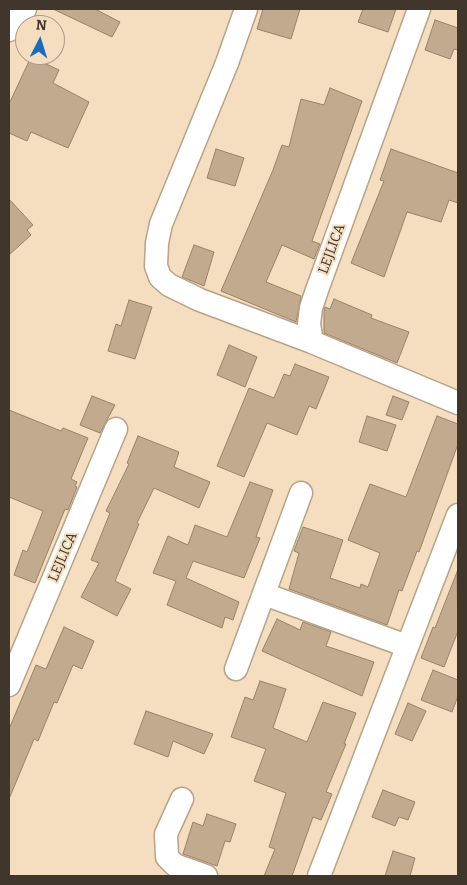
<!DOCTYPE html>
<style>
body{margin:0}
#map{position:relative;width:467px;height:885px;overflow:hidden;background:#f5ddbf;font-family:Bitter,serif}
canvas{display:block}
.frame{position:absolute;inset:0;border:10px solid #40362b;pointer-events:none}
.north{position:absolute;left:15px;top:15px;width:50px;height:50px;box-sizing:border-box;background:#f5ddbf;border:1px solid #ad9a84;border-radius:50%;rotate:5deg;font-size:14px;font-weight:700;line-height:20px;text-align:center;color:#40362b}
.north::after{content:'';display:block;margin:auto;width:18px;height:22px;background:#1c6cbb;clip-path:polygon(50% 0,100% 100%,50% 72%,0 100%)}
</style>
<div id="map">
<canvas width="467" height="885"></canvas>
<div class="frame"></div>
<div class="north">N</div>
</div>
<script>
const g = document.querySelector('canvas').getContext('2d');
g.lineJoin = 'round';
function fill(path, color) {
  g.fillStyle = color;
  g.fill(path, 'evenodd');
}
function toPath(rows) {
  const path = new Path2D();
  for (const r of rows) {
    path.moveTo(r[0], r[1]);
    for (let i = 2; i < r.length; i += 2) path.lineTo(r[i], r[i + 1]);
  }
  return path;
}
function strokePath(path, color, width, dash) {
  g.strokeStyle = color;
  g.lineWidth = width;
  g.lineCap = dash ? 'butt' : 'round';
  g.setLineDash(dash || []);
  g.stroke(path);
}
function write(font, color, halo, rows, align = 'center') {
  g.font = font + ' Bitter,serif';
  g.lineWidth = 4;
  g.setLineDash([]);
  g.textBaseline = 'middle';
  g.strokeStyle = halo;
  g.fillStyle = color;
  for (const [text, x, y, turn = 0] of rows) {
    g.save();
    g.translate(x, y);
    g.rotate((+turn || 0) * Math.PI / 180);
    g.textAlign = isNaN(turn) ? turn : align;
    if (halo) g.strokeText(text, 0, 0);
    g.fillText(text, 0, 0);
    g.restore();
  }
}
const building = toPath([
 [53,9,95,9,120,22,112,37,53,9],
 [263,9,300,9,291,39,257,29,263,9],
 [363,9,396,9,388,32,358,22,363,9],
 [435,20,458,28,458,50,454,49,450,59,425,50,435,20],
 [31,57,59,70,53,83,89,102,68,148,31,132,27,141,9,133,9,104,31,57],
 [330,88,362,101,312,241,320,244,314,259,282,245,266,282,301,296,296,322,221,291,273,170,282,145,289,147,301,99,324,105,330,88],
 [216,149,244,158,235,186,207,178,216,149],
 [391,149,458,173,458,203,449,200,441,222,407,212,384,277,351,263,384,181,380,180,391,149],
 [9,199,33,225,27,230,31,235,9,255,9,199],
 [194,245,214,252,204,286,182,277,194,245],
 [334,299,372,315,371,318,409,332,397,363,324,333,324,311,325,307,330,309,334,299],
 [129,300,152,307,135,359,108,351,116,324,121,326,129,300],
 [229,345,257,357,245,387,217,375,229,345],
 [295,364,329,377,316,409,309,406,297,435,267,423,244,477,217,466,249,388,274,398,284,374,290,376,295,364],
 [92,396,115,405,100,433,80,425,92,396],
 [393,396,409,402,402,420,386,415,393,396],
 [9,410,61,431,63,428,88,438,71,479,77,482,75,486,77,487,68,510,65,509,35,583,14,575,23,550,27,552,43,511,9,497,9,410],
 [367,416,396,425,387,451,359,442,367,416],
 [437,416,458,424,458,444,419,552,417,551,402,591,399,590,387,625,289,589,299,553,294,551,303,527,343,540,330,578,360,588,361,584,368,587,380,553,348,540,370,484,406,497,437,416],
 [138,436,179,452,174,467,210,482,199,508,154,488,137,523,139,524,115,581,131,589,117,616,81,597,99,563,91,560,110,513,106,511,129,464,127,463,138,436],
 [250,482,273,490,256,537,260,538,244,578,193,561,186,578,239,602,233,620,225,617,222,628,167,605,176,581,153,573,168,536,188,545,195,525,227,537,250,482],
 [457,572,458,631,444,667,421,658,433,627,435,628,457,572],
 [277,619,300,630,303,622,331,632,326,646,374,662,362,696,262,651,277,619],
 [64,627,94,641,82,669,73,665,57,703,54,702,38,741,34,739,9,799,9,729,36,665,46,669,64,627],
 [433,670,458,680,458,696,452,712,421,700,433,670],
 [260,681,286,689,273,728,307,742,323,702,356,713,344,744,346,744,326,792,332,794,321,820,313,817,292,876,264,876,275,849,269,847,286,793,254,781,266,749,231,737,245,697,253,700,260,681],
 [408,703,426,711,412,741,395,734,408,703],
 [146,711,213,734,204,754,173,741,168,757,134,744,146,711],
 [383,790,415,802,408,820,399,817,395,826,372,817,383,790],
 [207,814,236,824,230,842,225,841,217,866,183,854,193,822,203,826,207,814],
 [393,851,415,858,410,876,385,876,393,851]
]);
fill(building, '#c1aa8e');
strokePath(building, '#988267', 1);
const minor = toPath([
 [246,9,227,63,161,224,157,243,156,266,160,277,169,285,200,300,312,342],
 [419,9,317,290,311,308,309,324,312,342,458,403],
 [9,30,25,9],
 [264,594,407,646],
 [236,669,301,493],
 [9,685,116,429],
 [182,799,166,834,167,857,175,865,206,876],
 [319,876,458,515]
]);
strokePath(minor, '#b9a286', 25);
strokePath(minor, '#fff', 22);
write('14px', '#40362b', '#f5ddbf', [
 ["LEJLICA",332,249,-70],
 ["LEJLICA",63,557,-67]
]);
</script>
